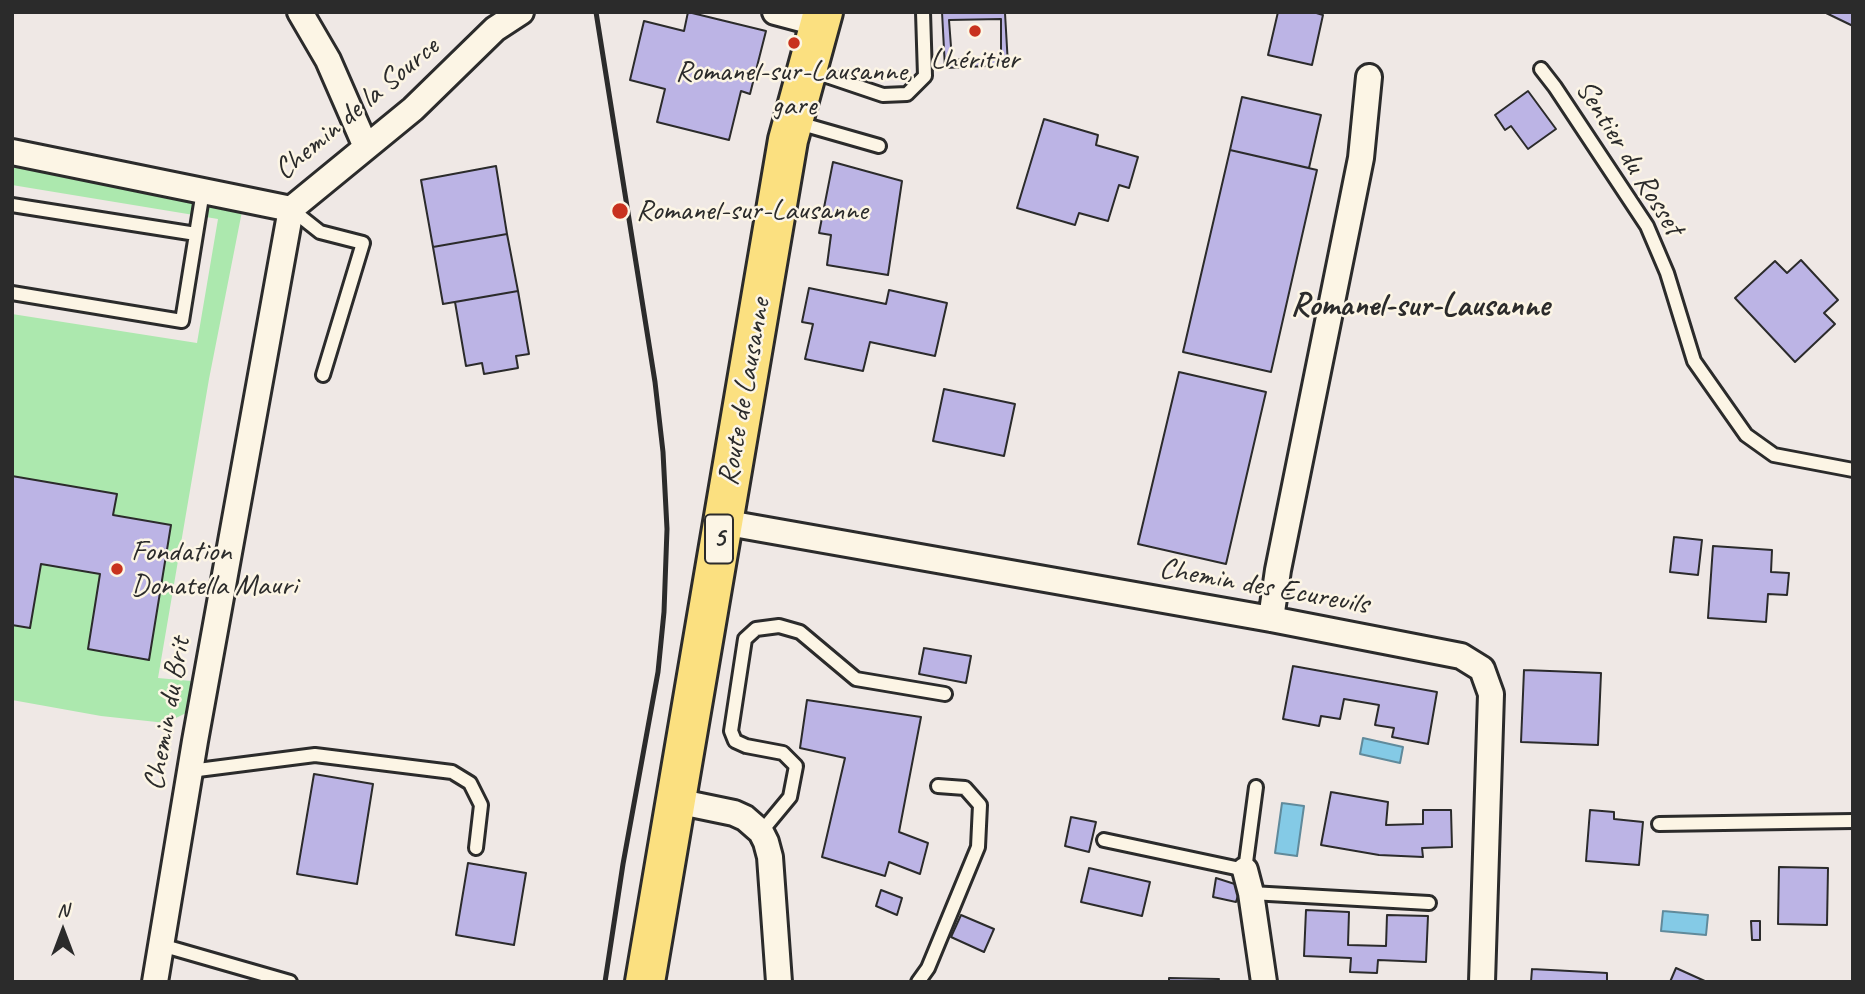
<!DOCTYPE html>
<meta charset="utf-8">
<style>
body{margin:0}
#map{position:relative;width:1865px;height:994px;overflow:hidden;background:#efe8e5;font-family:Caveat,sans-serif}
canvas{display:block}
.frame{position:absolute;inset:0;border:14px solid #2b2b2b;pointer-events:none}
.north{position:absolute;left:28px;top:896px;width:70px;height:70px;-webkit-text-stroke:5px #fcf5e5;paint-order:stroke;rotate:0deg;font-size:19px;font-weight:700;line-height:28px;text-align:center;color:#2b2b2b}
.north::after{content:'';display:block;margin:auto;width:24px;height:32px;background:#2b2b2b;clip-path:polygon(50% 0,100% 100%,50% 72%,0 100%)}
</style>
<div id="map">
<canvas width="1865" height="994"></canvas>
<div class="frame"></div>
<div class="north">N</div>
</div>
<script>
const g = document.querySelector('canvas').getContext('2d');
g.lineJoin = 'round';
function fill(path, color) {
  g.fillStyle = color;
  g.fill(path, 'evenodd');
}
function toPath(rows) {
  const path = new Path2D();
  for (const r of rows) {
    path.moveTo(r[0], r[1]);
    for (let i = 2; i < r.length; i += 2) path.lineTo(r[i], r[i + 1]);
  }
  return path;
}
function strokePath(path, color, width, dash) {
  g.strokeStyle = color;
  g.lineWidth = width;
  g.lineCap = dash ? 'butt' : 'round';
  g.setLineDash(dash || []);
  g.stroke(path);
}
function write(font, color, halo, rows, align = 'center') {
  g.font = font + ' Caveat,sans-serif';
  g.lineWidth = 5;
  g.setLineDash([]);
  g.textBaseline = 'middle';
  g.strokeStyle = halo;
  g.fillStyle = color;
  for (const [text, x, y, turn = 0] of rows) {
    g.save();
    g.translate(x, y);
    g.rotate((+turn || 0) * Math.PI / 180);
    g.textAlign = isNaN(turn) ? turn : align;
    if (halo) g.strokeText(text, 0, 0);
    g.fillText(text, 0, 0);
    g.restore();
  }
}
fill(toPath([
 [12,162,246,191,209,379,158,678,191,681,186,713,166,723,101,716,12,700,12,314,197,343,218,219,12,185]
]), '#ace8ae');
const water = toPath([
 [1363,738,1403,747,1400,763,1360,754,1363,738],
 [1282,803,1304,806,1297,856,1275,853,1282,803],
 [1663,911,1708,915,1706,935,1661,931,1663,911]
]);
fill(water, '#84cae6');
strokePath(water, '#608a9b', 2);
const building = toPath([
 [688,12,766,31,750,94,741,91,729,140,657,122,665,89,630,80,644,21,684,31,688,12],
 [942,12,1005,13,1008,65,945,68,942,12],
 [1278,12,1313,12,1323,15,1312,65,1268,55,1278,12],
 [1824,12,1853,12,1853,26,1824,12],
 [1001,19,1001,57,952,60,949,20,1001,19],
 [1528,91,1556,129,1528,149,1511,126,1505,130,1495,115,1528,91],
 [1242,97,1321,115,1309,168,1230,150,1242,97],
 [1044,119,1098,135,1096,145,1138,157,1129,188,1119,185,1108,221,1079,213,1075,225,1017,208,1044,119],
 [1230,150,1317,170,1271,372,1183,352,1230,150],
 [833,162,902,181,888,275,827,265,831,235,819,233,833,162],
 [496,166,507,234,433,247,421,180,496,166],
 [507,234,518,291,443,304,433,247,507,234],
 [1801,260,1838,300,1824,313,1835,324,1795,362,1735,298,1775,261,1787,273,1801,260],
 [809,288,886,304,889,290,947,303,935,356,870,342,863,371,805,359,813,324,802,322,809,288],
 [518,291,529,354,516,356,518,368,484,374,482,363,466,366,455,302,518,291],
 [1179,372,1266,392,1226,564,1138,544,1179,372],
 [944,389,1015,404,1004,456,933,441,944,389],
 [12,476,117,494,113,515,171,525,149,660,88,649,100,574,41,564,30,628,12,625,12,476],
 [1674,537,1702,540,1698,575,1670,572,1674,537],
 [1713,546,1772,550,1771,572,1789,573,1787,595,1768,594,1766,622,1708,618,1713,546],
 [924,648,971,656,966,683,919,674,924,648],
 [1293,666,1437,692,1428,744,1392,737,1394,728,1375,725,1379,705,1344,699,1340,719,1321,716,1319,726,1283,719,1293,666],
 [1524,670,1601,673,1598,745,1521,742,1524,670],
 [807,700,921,717,899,832,928,843,920,874,889,862,885,876,822,857,845,758,800,748,807,700],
 [314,774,373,784,357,884,297,874,314,774],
 [1331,792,1388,802,1386,825,1423,824,1423,810,1451,810,1452,847,1422,848,1423,857,1379,855,1321,845,1331,792],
 [1590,810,1614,812,1614,819,1643,822,1639,865,1586,861,1590,810],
 [1071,817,1096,822,1089,852,1065,846,1071,817],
 [468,863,526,873,514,945,456,935,468,863],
 [1779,867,1828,868,1827,925,1778,924,1779,867],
 [1089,868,1150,882,1142,916,1081,902,1089,868],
 [1216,878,1241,886,1236,902,1213,897,1216,878],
 [881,890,902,898,897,915,876,906,881,890],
 [1306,910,1349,912,1348,945,1386,946,1387,915,1428,916,1426,962,1378,960,1377,973,1350,972,1351,958,1304,956,1306,910],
 [961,915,994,929,984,952,951,937,961,915],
 [1751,921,1760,921,1760,940,1752,940,1751,921],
 [1676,968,1707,982,1670,982,1676,968],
 [1532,969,1607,973,1607,982,1531,982,1532,969],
 [1169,978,1219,979,1218,982,1169,982,1169,978]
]);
fill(building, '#bcb4e5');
strokePath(building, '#2b2b2b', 2);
const lane = toPath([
 [1541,69,1555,87,1647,226,1667,273,1694,361,1746,435,1774,455,1853,470],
 [812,71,883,95,907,94,925,76,923,12],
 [795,122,879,146],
 [12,205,196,234],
 [291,209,320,232,363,243,323,375],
 [12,293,182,321,203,191],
 [190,771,315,755,452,772,470,783,481,805,476,848],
 [1659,824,1853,821],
 [761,832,790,797,796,766,783,753,746,746,735,741,731,731,745,639,756,629,779,626,800,632,856,679,945,694],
 [1104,840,1245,870,1256,787],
 [1251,893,1429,903],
 [161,945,290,982],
 [918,982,928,968,978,847,980,805,965,788,938,786]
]);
const street = toPath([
 [300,12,328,60,366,147],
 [775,12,820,24],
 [12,152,291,209],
 [291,209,413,109,495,29,521,12],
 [722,522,1271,619,1461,656,1482,669,1491,694,1482,982],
 [1271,619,1278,570,1361,158,1369,77],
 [676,801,734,813,745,818,761,832,766,842,770,857,779,982],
 [1245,870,1251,893,1264,982],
 [155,982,195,741,291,209]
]);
const primary = toPath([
 [645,982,788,140,823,12]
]);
strokePath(lane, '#2b2b2b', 18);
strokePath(street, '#2b2b2b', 30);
strokePath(primary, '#2b2b2b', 44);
strokePath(lane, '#fcf5e5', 12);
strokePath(street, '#fcf5e5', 24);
strokePath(primary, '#fbe080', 38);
strokePath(toPath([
 [596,12,655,382,663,452,667,529,664,612,658,672,623,864,605,982]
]), '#2b2b2b', 5);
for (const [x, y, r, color] of [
 [975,31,7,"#c8321e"],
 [794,43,7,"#c8321e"],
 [620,211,9,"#c8321e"],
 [117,569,7,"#c8321e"]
]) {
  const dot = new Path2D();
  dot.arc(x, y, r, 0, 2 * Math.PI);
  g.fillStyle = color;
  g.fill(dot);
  strokePath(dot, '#fcf5e5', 2.5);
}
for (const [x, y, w] of [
 [719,539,28]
]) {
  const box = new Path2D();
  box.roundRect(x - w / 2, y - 24.5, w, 49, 5);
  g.fillStyle = '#fcf5e5';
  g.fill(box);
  strokePath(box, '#2b2b2b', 2);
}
write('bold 28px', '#2b2b2b', null, [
 ["5",719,539]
]);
write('30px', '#2b2b2b', '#fcf5e5', [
 ["Lhéritier",975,60],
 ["Romanel-sur-Lausanne,",794,72],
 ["gare",794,106],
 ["Romanel-sur-Lausanne",636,211,"left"],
 ["Fondation",131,552,"left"],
 ["Donatella Mauri",131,586,"left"]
]);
write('30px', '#2b2b2b', '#fcf5e5', [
 ["Chemin de la Source",357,109,-40],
 ["Sentier du Rosset",1629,158,58],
 ["Route de Lausanne",745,392,-80],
 ["Chemin des Ecureuils",1264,587,10],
 ["Chemin du Brit",168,714,-80]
]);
write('bold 33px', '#2b2b2b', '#fcf5e5', [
 ["Romanel-sur-Lausanne",1420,306]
]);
</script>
